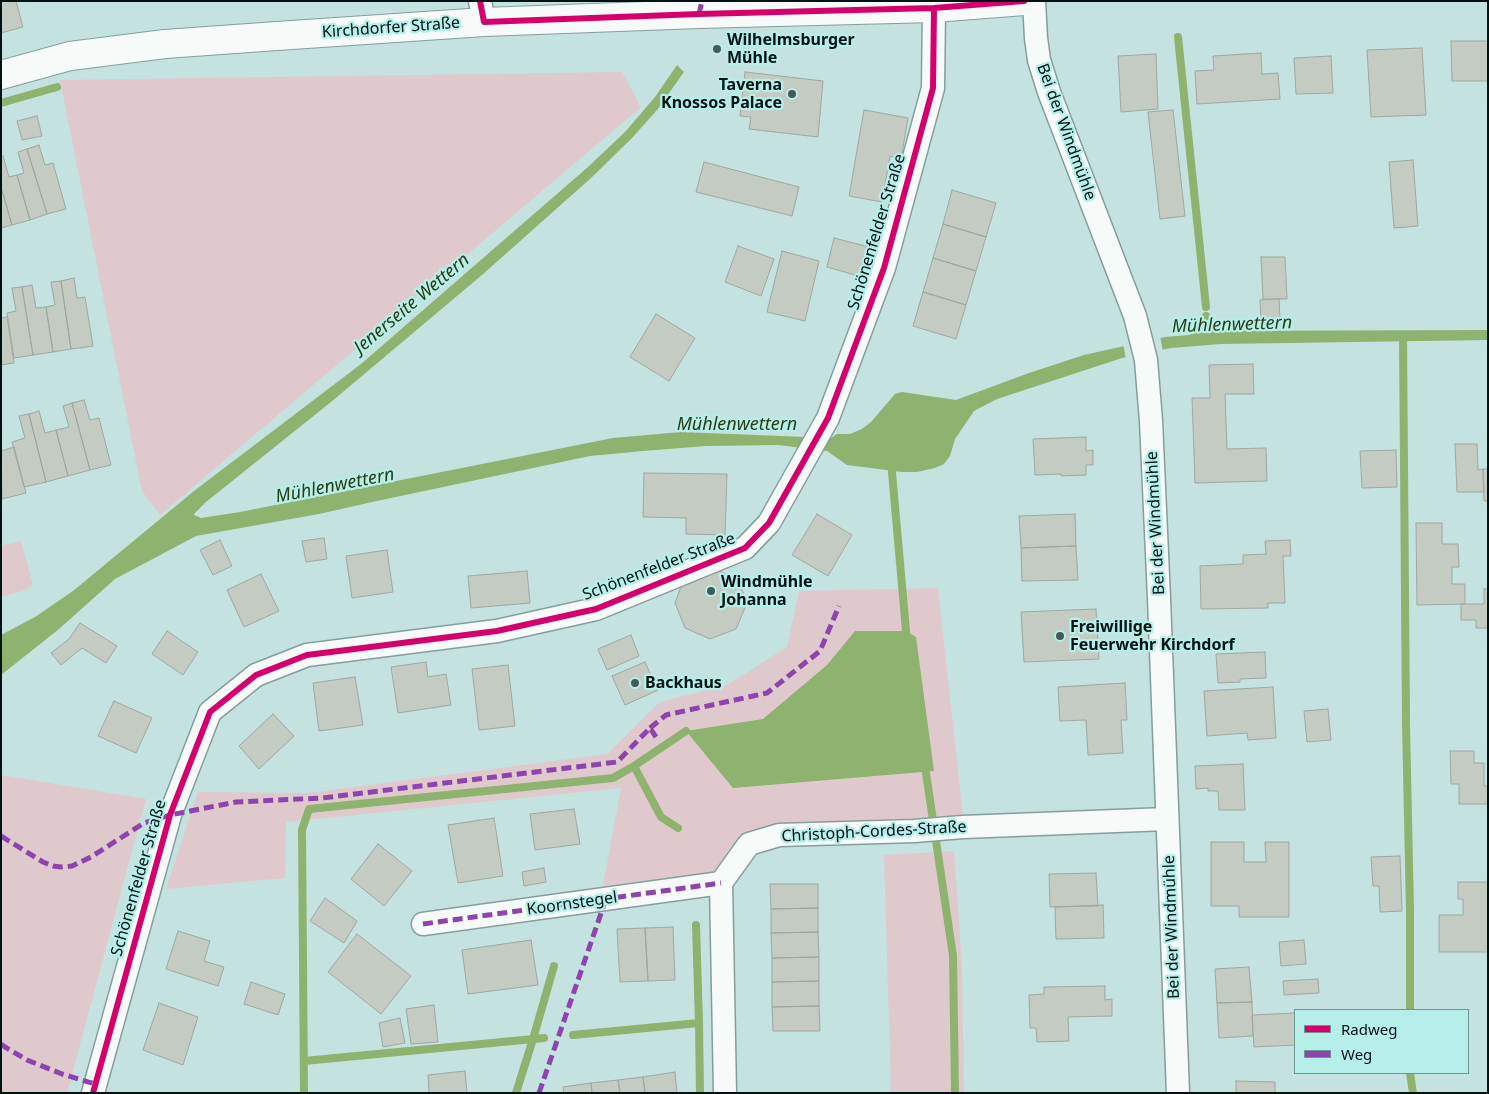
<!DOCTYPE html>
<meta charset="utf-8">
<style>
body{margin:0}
#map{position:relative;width:1489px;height:1094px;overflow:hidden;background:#c3e2e0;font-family:"Noto Sans",sans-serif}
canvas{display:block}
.frame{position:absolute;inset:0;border:2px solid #001211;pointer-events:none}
.legend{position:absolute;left:1294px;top:1009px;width:175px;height:65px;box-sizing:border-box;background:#b6efea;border:1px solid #6d9793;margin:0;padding:6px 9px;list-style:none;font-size:15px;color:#001211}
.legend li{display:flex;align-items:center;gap:10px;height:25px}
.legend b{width:25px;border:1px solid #6d9793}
</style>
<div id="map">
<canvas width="1489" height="1094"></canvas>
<div class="frame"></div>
<ul class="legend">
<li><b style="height:6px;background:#d6006c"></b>Radweg</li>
<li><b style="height:6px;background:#8e44ad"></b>Weg</li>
</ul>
</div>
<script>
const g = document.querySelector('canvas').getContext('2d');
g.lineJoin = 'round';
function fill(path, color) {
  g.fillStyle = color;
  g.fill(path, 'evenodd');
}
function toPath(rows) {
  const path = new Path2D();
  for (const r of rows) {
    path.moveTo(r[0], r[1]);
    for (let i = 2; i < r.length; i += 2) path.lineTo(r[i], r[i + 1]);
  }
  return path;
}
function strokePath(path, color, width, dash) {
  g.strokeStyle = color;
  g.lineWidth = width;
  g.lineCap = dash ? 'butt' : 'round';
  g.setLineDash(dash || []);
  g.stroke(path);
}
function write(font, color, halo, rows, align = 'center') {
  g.font = font + ' "Noto Sans",sans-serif';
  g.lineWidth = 4.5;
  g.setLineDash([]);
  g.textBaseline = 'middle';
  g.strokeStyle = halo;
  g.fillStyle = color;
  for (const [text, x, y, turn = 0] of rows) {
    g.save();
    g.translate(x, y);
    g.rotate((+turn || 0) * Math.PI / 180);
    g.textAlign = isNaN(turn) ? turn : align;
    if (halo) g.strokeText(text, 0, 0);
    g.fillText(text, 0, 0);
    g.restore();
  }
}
fill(toPath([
 [622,72,641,107,160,515,142,491,60,80],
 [21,541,33,585,26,590,1,597,1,546],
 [938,588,963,816,879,823,775,827,716,873,602,891,621,788,286,822,285,878,166,889,198,792,308,793,607,754,660,702,727,685,787,647,799,591],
 [1,775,146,799,67,1093,1,1093],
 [954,851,962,966,964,1093,891,1093,884,855]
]), '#e0c9cd');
fill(toPath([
 [677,65,684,72,657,110,632,138,591,178,482,275,331,402,206,502,194,514,194,515,201,518,240,512,613,438,681,432,831,438,837,434,850,434,862,429,871,422,895,394,902,392,956,400,1029,373,1084,355,1165,337,1189,335,1199,331,1488,330,1488,340,1221,344,1171,348,1122,358,997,399,974,411,955,439,950,456,944,464,935,468,917,472,902,472,847,465,827,451,778,445,706,446,643,451,590,456,372,502,319,514,196,536,115,579,59,629,1,675,1,635,35,617,73,591,194,491,361,364,588,167,625,132,655,97],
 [855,631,906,631,916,637,934,771,733,788,686,731,763,719,827,665]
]), '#8db36f');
fill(toPath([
 [1160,336,1163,352,1126,360,1123,343]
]), '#c3e2e0');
strokePath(toPath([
 [1178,37,1206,307],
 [1,103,57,87],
 [1206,316,1209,338],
 [1403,335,1406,724,1410,911,1410,1010],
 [891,461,906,631],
 [926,773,953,956,955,1093],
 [678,828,661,817,634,766,686,731],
 [696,925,699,1023],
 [573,1035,699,1023,700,1093],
 [304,1061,544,1038],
 [1410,1073,1413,1093],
 [304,1093,302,830,309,809,613,778,634,766],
 [516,1093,533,1039,554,966]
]), '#8db36f', 8);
const building = toPath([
 [1,1,16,1,23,27,1,33,1,1],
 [1451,41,1488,41,1488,81,1452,81,1451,41],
 [1422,48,1426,115,1371,117,1367,50,1422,48],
 [1261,53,1262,74,1278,73,1280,99,1197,104,1195,71,1214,70,1213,56,1261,53],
 [1156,54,1158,109,1121,112,1118,56,1156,54],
 [1331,56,1333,93,1296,94,1294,58,1331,56],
 [745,72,823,81,818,137,749,129,751,117,740,116,745,72],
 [864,110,908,118,901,159,890,156,882,202,849,196,864,110],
 [1173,110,1185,216,1160,219,1148,112,1173,110],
 [37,116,42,136,22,140,17,121,37,116],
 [39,145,45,165,53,163,66,209,47,214,27,149,39,145],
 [27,149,47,214,30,220,17,175,24,173,18,152,27,149],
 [3,156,9,177,17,175,30,220,12,225,1,187,1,157,3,156],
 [1413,160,1418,226,1394,228,1389,162,1413,160],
 [704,162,799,187,792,216,696,192,704,162],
 [1,187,12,225,1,228,1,187],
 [952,190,996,203,986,237,943,224,952,190],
 [943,224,986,237,976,271,933,258,943,224],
 [834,238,869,247,862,277,827,267,834,238],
 [738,246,774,259,761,296,725,282,738,246],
 [782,251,819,261,805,321,767,312,782,251],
 [1261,257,1285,257,1287,299,1263,299,1261,257],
 [933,258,976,271,966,305,923,292,933,258],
 [74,278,77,298,85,297,93,346,71,349,61,281,74,278],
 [61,281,71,349,53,352,46,307,55,305,51,282,61,281],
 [32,285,36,308,46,307,53,352,33,355,22,287,32,285],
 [22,287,33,355,14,358,7,313,16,311,12,288,22,287],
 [923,292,966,305,956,339,913,326,923,292],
 [1279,299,1280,319,1261,320,1260,300,1279,299],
 [656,314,695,338,669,381,630,357,656,314],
 [7,317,14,363,1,365,1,318,7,317],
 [1253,364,1254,394,1225,394,1227,449,1266,448,1267,481,1195,483,1192,398,1210,398,1209,365,1253,364],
 [84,400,90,420,99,418,111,465,90,470,72,403,84,400],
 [72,403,90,470,68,476,56,430,69,427,63,406,72,403],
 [39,411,45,433,56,430,68,476,46,482,29,414,39,411],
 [29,414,46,482,24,487,12,442,25,438,19,416,29,414],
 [1086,437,1086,451,1093,450,1093,465,1086,465,1086,475,1061,476,1061,474,1035,475,1033,439,1086,437],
 [1455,444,1477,444,1478,470,1483,469,1484,492,1457,492,1455,444],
 [14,447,26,493,2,499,1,451,14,447],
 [1396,450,1397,487,1362,488,1360,451,1396,450],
 [1483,469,1488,469,1488,501,1484,501,1483,469],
 [644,473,727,474,725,535,686,534,686,518,643,517,644,473],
 [817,514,852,535,828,576,792,555,817,514],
 [1075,514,1076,546,1021,548,1019,516,1075,514],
 [1416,523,1442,523,1442,544,1458,544,1459,567,1452,567,1452,584,1465,584,1465,604,1417,605,1416,523],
 [324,538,327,559,306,562,302,541,324,538],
 [220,540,232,566,213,575,200,550,220,540],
 [1290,540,1291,556,1283,556,1285,603,1268,603,1268,608,1201,609,1200,566,1243,564,1243,555,1266,554,1265,541,1290,540],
 [1076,546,1078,580,1022,581,1021,548,1076,546],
 [387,550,393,592,352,598,346,556,387,550],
 [709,567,737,578,747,603,736,629,710,639,685,628,675,603,685,576,709,567],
 [527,571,530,603,471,608,468,576,527,571],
 [261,574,279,611,244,627,227,590,261,574],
 [1484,589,1488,589,1488,628,1476,628,1476,620,1461,620,1461,604,1484,604,1484,589],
 [1096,609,1099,659,1024,662,1021,612,1096,609],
 [80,623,117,646,106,663,82,648,61,665,51,653,69,639,80,623],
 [167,631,198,652,183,675,152,654,167,631],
 [631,635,639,656,607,670,598,649,631,635],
 [1265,652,1266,678,1240,679,1240,682,1218,683,1216,654,1265,652],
 [426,662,428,677,446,674,451,705,398,713,391,667,426,662],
 [645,662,658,690,625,705,612,676,645,662],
 [508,665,515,726,479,730,472,669,508,665],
 [355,677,363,725,319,731,313,683,355,677],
 [1125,683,1127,720,1121,720,1123,753,1088,755,1086,720,1060,721,1058,687,1125,683],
 [1273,687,1276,738,1248,740,1247,733,1207,736,1204,691,1273,687],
 [114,701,152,718,136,753,98,736,114,701],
 [1328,709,1331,740,1307,742,1304,711,1328,709],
 [273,714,294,736,259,769,239,746,273,714],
 [1450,751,1474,751,1474,763,1484,763,1484,786,1488,786,1488,804,1459,804,1459,784,1451,784,1450,751],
 [1243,764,1245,810,1219,810,1218,791,1208,791,1208,788,1196,789,1195,766,1243,764],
 [574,809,580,844,535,850,530,814,574,809],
 [494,818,503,876,458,883,448,825,494,818],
 [1211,842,1244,842,1244,862,1266,862,1265,842,1289,842,1289,917,1239,917,1239,906,1211,906,1211,842],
 [378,844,412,871,384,906,351,879,378,844],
 [1400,856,1402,911,1380,912,1379,886,1373,886,1371,857,1400,856],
 [544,868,546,882,524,886,522,872,544,868],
 [1096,873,1098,906,1050,907,1049,874,1096,873],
 [1458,882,1488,882,1488,952,1439,952,1439,915,1463,915,1463,899,1458,899,1458,882],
 [770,884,818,884,818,908,771,909,770,884],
 [325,898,357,921,344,943,310,921,325,898],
 [1103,905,1104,938,1056,939,1055,907,1103,905],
 [818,908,818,932,771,933,771,909,818,908],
 [673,927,675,980,648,981,645,928,673,927],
 [645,928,648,981,620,982,617,929,645,928],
 [178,931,210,941,204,961,224,967,218,986,166,969,178,931],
 [818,932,819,957,772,958,771,933,818,932],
 [357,934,411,976,381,1014,328,972,357,934],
 [531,940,538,985,468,994,462,950,531,940],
 [1304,940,1306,964,1281,966,1279,942,1304,940],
 [819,957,819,981,772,982,772,958,819,957],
 [1249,967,1252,1002,1217,1003,1215,969,1249,967],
 [1318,979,1319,993,1284,995,1283,981,1318,979],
 [819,981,819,1006,772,1007,772,982,819,981],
 [251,982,285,994,278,1015,244,1004,251,982],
 [1105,986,1105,1000,1112,999,1112,1016,1068,1017,1069,1041,1037,1042,1036,1028,1030,1028,1029,995,1044,994,1044,987,1105,986],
 [1252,1002,1253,1036,1219,1038,1217,1003,1252,1002],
 [159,1003,198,1017,183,1065,143,1050,159,1003],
 [434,1005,438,1042,411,1044,406,1009,434,1005],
 [819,1006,820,1031,773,1031,772,1007,819,1006],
 [1295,1013,1295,1045,1254,1047,1252,1015,1295,1013],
 [400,1018,405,1043,383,1047,379,1023,400,1018],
 [465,1071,467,1093,429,1093,428,1075,465,1071],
 [675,1072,677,1093,645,1093,643,1077,675,1072],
 [643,1077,645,1093,620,1093,618,1080,643,1077],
 [618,1080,620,1093,592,1093,591,1083,618,1080],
 [1236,1081,1275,1082,1275,1093,1236,1093,1236,1081],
 [591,1083,592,1093,564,1093,563,1087,591,1083]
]);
fill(building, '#c3cbc3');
strokePath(building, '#9fa7a0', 1);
const minor = toPath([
 [480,1,484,22],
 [1034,1,1036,38,1039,60,1049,92,1135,316,1146,360,1151,421,1159,598,1178,1093],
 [423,924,721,883],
 [93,1093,170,815,210,712,256,675,307,655,497,631,596,609,745,548,769,523,828,418,884,268,933,88,934,8],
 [725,1093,721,883,749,844,779,835,914,831,963,827,1167,819]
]);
const tertiary = toPath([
 [1,75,70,56,165,44,277,36,484,22,699,14,934,8,1024,1]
]);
strokePath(minor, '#859e9c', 25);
strokePath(tertiary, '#859e9c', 30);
strokePath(minor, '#f6fbfa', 22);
strokePath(tertiary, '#f6fbfa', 28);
strokePath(toPath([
 [699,14,702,1],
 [650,728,666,715,767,693,820,651,839,606],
 [1,836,43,862,53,866,61,867,72,866,91,857,144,823,170,815,236,802,322,798,617,762,650,728,656,737],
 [423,924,721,883],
 [1,1044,5,1047,27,1060,62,1074,95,1084],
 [539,1093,606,899]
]), '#8e44ad', 5, [10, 5]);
strokePath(toPath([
 [480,1,484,22,699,14,934,8,1024,1],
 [93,1093,170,815,210,712,256,675,307,655,497,631,596,609,745,548,769,523,828,418,884,268,933,88,934,8]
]), '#d6006c', 6);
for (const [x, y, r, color] of [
 [717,49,5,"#445b59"],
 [792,94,5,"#445b59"],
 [711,591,5,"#445b59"],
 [1060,636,5,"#445b59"],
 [635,683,5,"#445b59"]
]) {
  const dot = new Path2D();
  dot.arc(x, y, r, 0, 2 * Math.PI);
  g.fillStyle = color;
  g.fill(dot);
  strokePath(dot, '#b6efea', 2);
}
write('16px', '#001211', '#b6efea', [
 ["Kirchdorfer Straße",391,28,-4],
 ["Bei der Windmühle",1066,132,70],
 ["Schönenfelder Straße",877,232,-73],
 ["Bei der Windmühle",1156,523,-93],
 ["Schönenfelder Straße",659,567,-21],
 ["Christoph-Cordes-Straße",874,832,-3],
 ["Schönenfelder Straße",139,878,-74],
 ["Koornstegel",572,904,-8],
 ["Bei der Windmühle",1172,927,-92]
]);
write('bold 16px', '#001211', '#b6efea', [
 ["Wilhelmsburger",727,40],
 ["Mühle",727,58],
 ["Taverna",782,85,"right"],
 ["Knossos Palace",782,103,"right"],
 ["Windmühle",721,582],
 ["Johanna",721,600],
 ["Freiwillige",1070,627],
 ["Feuerwehr Kirchdorf",1070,645],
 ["Backhaus",645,683]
], 'left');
write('italic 18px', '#2b3c14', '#b6efea', [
 ["Jenerseite Wettern",412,304,-40],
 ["Mühlenwettern",1232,325,-2],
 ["Mühlenwettern",737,425],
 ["Mühlenwettern",335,486,-11]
]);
</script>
